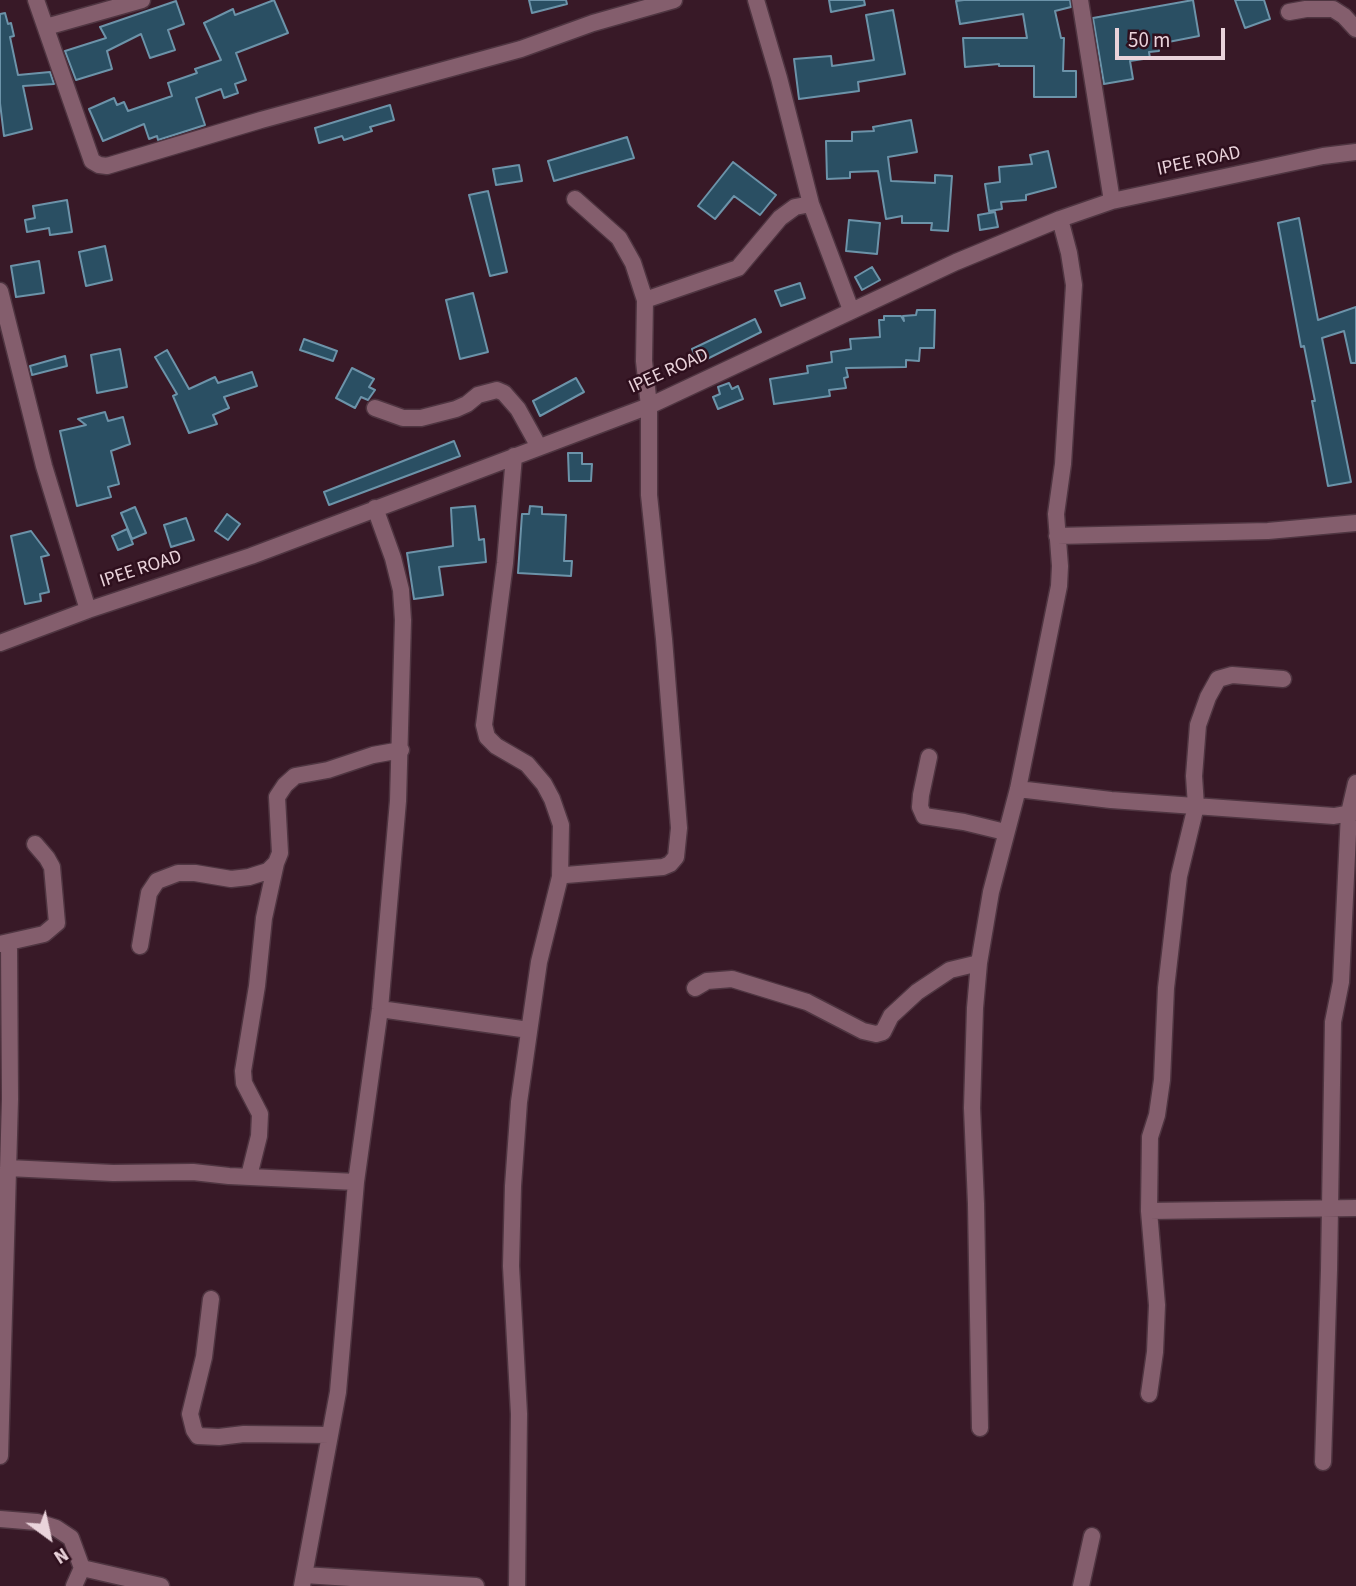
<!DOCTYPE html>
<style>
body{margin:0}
#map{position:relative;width:1356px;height:1586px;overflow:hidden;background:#381927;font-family:"Source Sans 3",sans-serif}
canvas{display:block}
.north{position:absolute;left:14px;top:1502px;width:70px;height:70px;-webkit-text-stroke:5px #2e0f1d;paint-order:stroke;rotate:147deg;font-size:19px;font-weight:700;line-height:28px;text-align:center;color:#ead3db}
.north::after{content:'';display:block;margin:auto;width:24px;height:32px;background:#ead3db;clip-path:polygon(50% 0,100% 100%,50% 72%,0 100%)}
.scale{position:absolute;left:1115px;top:28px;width:110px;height:32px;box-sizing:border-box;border:4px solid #ead3db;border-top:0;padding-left:9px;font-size:21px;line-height:24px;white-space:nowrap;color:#ead3db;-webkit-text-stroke:5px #2e0f1d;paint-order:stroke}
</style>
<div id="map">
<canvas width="1356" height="1586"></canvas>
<div class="north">N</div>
<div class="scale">50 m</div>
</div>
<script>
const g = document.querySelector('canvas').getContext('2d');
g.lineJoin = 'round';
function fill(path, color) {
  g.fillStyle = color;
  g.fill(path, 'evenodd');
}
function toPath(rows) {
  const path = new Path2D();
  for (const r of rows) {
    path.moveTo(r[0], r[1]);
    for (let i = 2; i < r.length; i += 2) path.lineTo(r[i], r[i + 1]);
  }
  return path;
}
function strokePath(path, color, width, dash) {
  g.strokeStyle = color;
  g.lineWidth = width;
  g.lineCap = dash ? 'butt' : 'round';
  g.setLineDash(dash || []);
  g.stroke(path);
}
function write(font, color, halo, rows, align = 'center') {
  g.font = font + ' "Source Sans 3",sans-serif';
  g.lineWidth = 5;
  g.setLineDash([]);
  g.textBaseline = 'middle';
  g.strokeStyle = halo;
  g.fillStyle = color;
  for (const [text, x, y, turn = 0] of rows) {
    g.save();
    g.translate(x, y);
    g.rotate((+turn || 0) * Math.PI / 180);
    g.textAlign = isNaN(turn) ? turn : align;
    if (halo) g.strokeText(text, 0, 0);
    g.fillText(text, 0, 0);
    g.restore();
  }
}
const building = toPath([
 [274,0,288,33,236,53,246,80,235,84,238,93,224,98,221,89,196,98,205,125,158,140,157,136,149,139,144,124,103,141,89,109,114,98,117,105,124,102,128,111,172,96,168,83,197,73,195,69,221,60,204,23,233,9,235,15,274,0],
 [529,0,566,0,567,4,532,13,529,0],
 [829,0,864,0,865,5,831,12,829,0],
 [964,0,1070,0,1071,7,1055,11,1061,38,1064,38,1063,71,1076,71,1076,97,1034,97,1034,66,999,66,999,64,965,67,963,38,1027,38,1023,14,960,24,956,1,964,0],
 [1193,0,1199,36,1158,44,1159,51,1149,52,1150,58,1130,61,1133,79,1104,84,1093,18,1193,0],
 [1235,0,1264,0,1270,19,1245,28,1235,0],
 [176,1,184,24,168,30,175,50,150,58,141,34,107,51,112,69,76,80,65,51,106,38,100,27,176,1],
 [893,10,905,74,858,82,859,91,799,99,794,59,831,56,832,66,874,60,866,15,893,10],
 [5,13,8,24,11,23,14,36,10,37,18,75,50,72,54,84,23,86,32,129,4,136,0,103,0,14,5,13],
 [390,105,394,120,370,127,372,131,344,140,342,136,319,143,315,128,390,105],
 [911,120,917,152,888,157,891,181,935,183,935,175,952,176,948,231,931,230,932,223,902,223,902,216,886,219,878,171,850,172,850,178,827,179,826,141,852,141,852,132,874,131,873,127,911,120],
 [627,137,634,158,554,181,548,161,627,137],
 [1048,151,1056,187,1026,195,1026,200,1001,202,1002,209,989,211,985,184,1000,182,999,167,1032,164,1030,155,1048,151],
 [733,162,776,195,760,215,734,196,715,219,698,206,733,162],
 [519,165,522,181,496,185,493,169,519,165],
 [488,191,507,272,490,276,469,195,488,191],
 [67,200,72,232,50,235,49,228,27,232,25,220,35,218,33,206,67,200],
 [995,212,998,227,980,230,978,215,995,212],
 [1299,218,1318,320,1356,307,1356,363,1351,363,1344,331,1322,338,1351,482,1328,486,1312,401,1315,401,1304,346,1301,347,1278,223,1299,218],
 [849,220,880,223,877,254,846,251,849,220],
 [105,246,112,280,86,286,79,252,105,246],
 [39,261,44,293,16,297,11,266,39,261],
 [872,267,880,280,862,290,855,277,872,267],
 [800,283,805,298,781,306,775,291,800,283],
 [473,293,488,352,460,359,446,300,473,293],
 [917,310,935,310,934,348,920,348,919,361,906,360,906,367,846,368,848,377,844,378,846,388,829,390,830,396,774,404,770,379,808,373,807,366,832,362,831,352,851,349,850,339,880,337,879,320,884,320,884,316,901,316,904,321,903,316,916,315,917,310],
 [755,319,761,332,699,363,692,349,755,319],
 [304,339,337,351,333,361,300,350,304,339],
 [120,349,127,387,97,393,91,355,120,349],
 [167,350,189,389,215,377,218,383,252,372,257,386,224,397,229,408,213,415,217,424,189,433,173,396,177,394,155,357,167,350],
 [65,356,67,366,32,375,30,366,65,356],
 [352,368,374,379,369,387,375,390,368,400,361,397,355,408,336,398,352,368],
 [576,378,584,392,540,416,533,401,576,378],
 [729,383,732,389,738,386,743,399,718,409,713,397,720,394,718,387,729,383],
 [105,412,108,421,123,417,130,444,111,451,119,484,108,487,111,497,77,506,60,431,86,425,78,419,105,412],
 [454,441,460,456,329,505,324,492,454,441],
 [568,453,582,453,582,464,592,464,591,481,569,481,568,453],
 [475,506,479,540,484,539,486,562,439,567,443,595,414,599,407,553,453,546,451,508,475,506],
 [530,506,542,507,542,514,566,515,564,561,572,561,571,576,518,573,522,514,529,514,530,506],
 [135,507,146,533,132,539,121,513,135,507],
 [227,514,240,524,228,540,215,531,227,514],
 [186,518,194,540,171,547,164,525,186,518],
 [127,529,133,544,118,550,112,536,127,529],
 [31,531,49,555,41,557,49,592,40,594,41,601,25,604,11,536,31,531]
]);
fill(building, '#2a4f63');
strokePath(building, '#6c93a9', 2);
const street = toPath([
 [36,0,92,161,99,165,107,166,261,120,521,49,593,23,674,0],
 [756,0,779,78,811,204,851,310],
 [1080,0,1112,201],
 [1289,12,1306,9,1333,9,1344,16,1356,29],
 [46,27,142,0],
 [0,291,44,466,88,610],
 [645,300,738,268,780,218,795,207,811,204],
 [375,408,403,418,421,418,456,409,467,404,478,395,497,390,504,393,518,409,539,447],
 [514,456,505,563,484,725,487,737,496,746,527,764,544,784,552,799,561,825,560,877],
 [1057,536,1268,531,1356,523],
 [0,643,88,610,251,556,649,406,956,262,1060,219,1112,201,1323,156,1356,152],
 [929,757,921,795,920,807,924,816,964,822,1005,832],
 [1018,789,1111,800,1334,816,1356,812],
 [0,944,44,934,57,923,52,867,47,858,35,844],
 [140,946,149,893,157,881,178,873,195,873,231,879,249,877,268,871,276,863,280,853,277,797,285,785,295,776,328,770,373,755,401,750],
 [695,988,707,981,732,979,807,1002,863,1031,876,1034,883,1032,891,1016,917,992,950,970,979,963],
 [380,1009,529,1030],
 [8,1168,113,1173,193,1172,229,1176,356,1182],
 [249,1176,259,1136,260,1114,244,1083,243,1071,257,986,264,918,276,863],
 [1149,1211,1356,1208],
 [211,1299,204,1357,190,1414,194,1430,198,1436,219,1437,244,1434,330,1435],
 [1149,1394,1155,1352,1157,1305,1149,1211,1150,1137,1157,1115,1162,1080,1166,988,1179,876,1196,806,1194,776,1198,725,1208,697,1218,679,1232,675,1283,679],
 [980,1428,976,1204,972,1108,975,1008,979,963,991,892,1018,789,1059,586,1060,566,1056,514,1063,464,1074,285,1069,253,1060,219],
 [0,1456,10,1099,9,943],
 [1323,1462,1329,1270,1333,1022,1341,982,1349,813,1356,783],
 [0,1519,37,1522,56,1528,71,1538,82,1568,161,1586],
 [304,1575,476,1586],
 [74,1586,82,1568],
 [302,1586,338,1392,356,1182,380,1009,398,801,403,620,401,590,393,558,375,508],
 [517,1586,519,1414,511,1266,513,1186,519,1102,539,962,560,877,566,875,663,867,670,864,676,857,679,828,664,639,649,495,649,406,644,361,645,300,633,263,619,238,575,199],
 [1081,1586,1092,1536]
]);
strokePath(street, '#4f3541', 19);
strokePath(street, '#845e6d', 16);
write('19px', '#ead3db', '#2e0f1d', [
 ["IPEE ROAD",1199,162,-12],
 ["IPEE ROAD",669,372,-24],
 ["IPEE ROAD",141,570,-18]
]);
</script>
